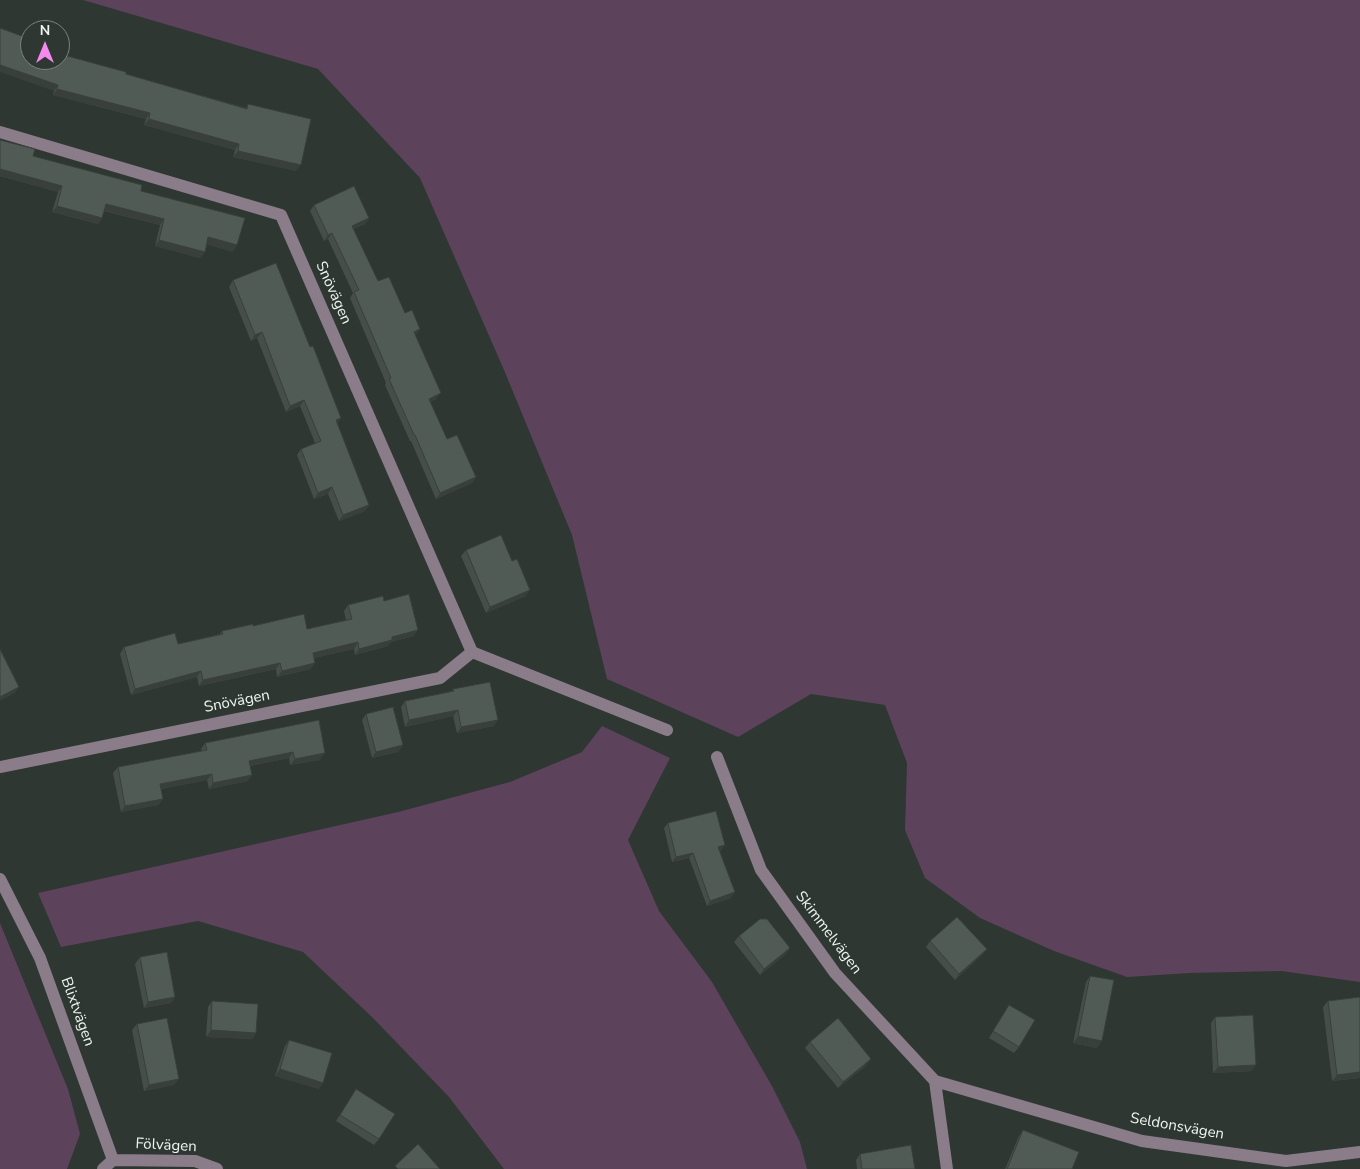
<!DOCTYPE html>
<meta charset="utf-8">
<style>
body{margin:0}
#map{position:relative;width:1360px;height:1169px;overflow:hidden;background:#2e3732;font-family:"Nunito Sans",sans-serif}
canvas{display:block}
.north{position:absolute;left:20px;top:20px;width:50px;height:50px;box-sizing:border-box;background:#2e3732;border:1px solid #7b837e;border-radius:50%;rotate:0deg;font-size:14px;font-weight:700;line-height:20px;text-align:center;color:#eff5f1}
.north::after{content:'';display:block;margin:auto;width:18px;height:22px;background:#f589ef;clip-path:polygon(50% 0,100% 100%,50% 72%,0 100%)}
</style>
<div id="map">
<canvas width="1360" height="1169"></canvas>
<div class="north">N</div>
</div>
<script>
const g = document.querySelector('canvas').getContext('2d');
g.lineJoin = 'round';
function fill(path, color) {
  g.fillStyle = color;
  g.fill(path, 'evenodd');
}
function toPath(rows) {
  const path = new Path2D();
  for (const r of rows) {
    path.moveTo(r[0], r[1]);
    for (let i = 2; i < r.length; i += 2) path.lineTo(r[i], r[i + 1]);
  }
  return path;
}
function strokePath(path, color, width, dash) {
  g.strokeStyle = color;
  g.lineWidth = width;
  g.lineCap = dash ? 'butt' : 'round';
  g.setLineDash(dash || []);
  g.stroke(path);
}
function write(font, color, halo, rows, align = 'center') {
  g.font = font + ' "Nunito Sans",sans-serif';
  g.lineWidth = 4;
  g.setLineDash([]);
  g.textBaseline = 'middle';
  g.strokeStyle = halo;
  g.fillStyle = color;
  for (const [text, x, y, turn = 0] of rows) {
    g.save();
    g.translate(x, y);
    g.rotate((+turn || 0) * Math.PI / 180);
    g.textAlign = isNaN(turn) ? turn : align;
    if (halo) g.strokeText(text, 0, 0);
    g.fillText(text, 0, 0);
    g.restore();
  }
}
fill(toPath([
 [83,0,1360,0,1360,982,1281,971,1190,973,1127,977,1054,951,980,918,925,878,905,830,907,763,885,705,811,694,738,737,607,679,572,535,504,370,420,178,318,69],
 [602,726,670,758,628,840,659,911,712,982,772,1086,800,1142,807,1169,504,1169,449,1097,373,1018,303,952,198,921,61,947,38,893,398,812,510,782,582,752],
 [0,923,68,1089,80,1134,67,1169,0,1169]
]), '#5c425a');
strokePath(toPath([
 [0,132,281,215,472,652,440,678,0,767],
 [472,652,667,730],
 [717,757,761,870,835,973,935,1081,947,1169],
 [0,879,40,958,113,1160],
 [935,1081,1142,1141,1286,1161,1360,1152],
 [113,1160,195,1161,217,1169],
 [103,1169,113,1160]
]), '#8a7c89', 12);
fill(toPath([
 [30,60,126,74,246,108,248,104,296,171,233,157,235,150,144,125,146,119,53,95,54,91],
 [0,140,33,156,141,191,233,252,207,244,205,252,200,258,155,246,160,225,104,211,102,218,98,224,52,212,58,192,0,176],
 [314,205,369,218,365,224,353,229,378,281,405,313,416,335,415,335,436,399,430,402,447,439,476,477,472,483,436,499,411,441,410,441,385,385,386,383,350,298,353,293,328,239,324,241,310,211],
 [233,280,310,347,341,418,337,423,369,505,365,511,339,521,328,494,314,499,297,455,301,449,315,443,300,406,286,412,257,338,251,341,229,287],
 [466,550,526,596,486,613,461,556],
 [384,601,414,636,391,642,388,646,355,655,354,649,314,658,311,669,277,677,276,669,199,686,197,677,131,695,120,654,124,647,178,644,220,634,222,631,253,626,307,629,346,620,344,611,348,605],
 [453,689,494,726,457,733,453,716,405,727,401,707,405,701,452,691],
 [366,714,403,745,398,752,372,758,362,720],
 [319,720,320,760,290,765,289,758,250,766,248,781,209,789,207,780,161,789,163,799,158,805,121,812,113,773,118,767,201,751,201,749,205,743],
 [668,823,721,851,720,851,731,898,707,906,689,858,672,862,664,828],
 [739,936,786,954,760,975,734,942],
 [930,941,987,949,982,955,955,980,926,947],
 [140,957,175,997,171,1003,144,1008,135,964],
 [1090,976,1097,1048,1073,1043,1086,982],
 [1360,997,1360,1078,1332,1081,1323,1007,1328,1001],
 [212,1001,256,1033,252,1039,206,1037,208,1007],
 [1009,1005,1019,1047,1014,1053,989,1038],
 [1215,1017,1252,1071,1213,1073,1211,1023],
 [137,1024,174,1085,144,1091,132,1030],
 [289,1040,319,1089,275,1076,285,1046],
 [810,1042,867,1065,838,1088,805,1048],
 [352,1096,379,1139,374,1145,336,1121],
 [1023,1130,1072,1169,1005,1169,1019,1136],
 [860,1154,915,1169,857,1169,856,1160]
]), '#464e49');
fill(toPath([
 [0,65,58,85,54,91,0,72],
 [57,89,150,113,146,119,53,95],
 [149,119,239,144,235,150,144,125],
 [238,151,301,165,296,171,233,157],
 [0,169,62,186,58,192,0,176],
 [106,204,164,219,160,225,102,210],
 [57,206,102,218,98,224,52,212],
 [369,218,365,224,347,232,352,226],
 [332,233,328,239,324,241,328,235],
 [208,237,237,245,233,252,204,244],
 [159,240,205,252,200,258,155,246],
 [420,329,416,335,409,338,414,332],
 [262,332,257,338,251,341,255,335],
 [441,393,436,399,424,405,429,399],
 [304,400,300,406,286,412,290,406],
 [341,418,337,424,336,420],
 [476,477,472,483,436,499,440,493],
 [332,487,328,494,314,499,318,493],
 [369,505,365,511,339,521,343,515],
 [530,590,526,596,486,613,490,607],
 [418,630,414,636,391,642,388,646,355,655,359,649,392,637],
 [358,642,354,649,309,659,313,653],
 [280,663,276,669,199,686,203,680],
 [315,663,311,669,277,677,282,671],
 [201,671,197,677,131,695,135,689],
 [19,687,15,693,0,701,0,697],
 [458,710,453,716,405,727,409,720],
 [498,720,494,726,457,733,461,727],
 [403,745,398,752,372,758,376,752],
 [293,752,289,758,245,767,249,761],
 [325,753,320,760,290,765,295,759],
 [212,774,207,780,155,790,160,784],
 [252,775,248,781,209,789,213,783],
 [163,799,158,805,121,812,125,806],
 [725,845,721,851,714,852,718,847],
 [693,853,689,858,672,862,676,857],
 [735,892,731,898,707,906,710,901],
 [790,948,786,954,760,975,764,969],
 [987,949,982,955,955,980,959,974],
 [175,997,171,1003,144,1008,148,1002],
 [211,1030,256,1033,252,1039,206,1037],
 [1078,1036,1102,1041,1097,1048,1073,1043],
 [871,1059,867,1065,838,1088,843,1082],
 [1256,1065,1252,1071,1213,1073,1218,1067],
 [280,1069,323,1083,319,1089,275,1076],
 [1360,1072,1360,1078,1332,1081,1337,1075],
 [179,1079,174,1085,144,1091,149,1085]
]), '#39403c');
const building = toPath([
 [0,28,30,39,30,60,60,60,60,54,126,72,126,74,247,109,248,104,311,119,301,165,238,151,239,144,149,119,150,113,57,89,58,85,0,65,0,28],
 [0,140,35,149,33,156,142,185,141,191,245,218,237,245,208,237,205,252,159,240,164,219,106,204,102,218,57,206,62,186,0,169,0,140],
 [354,186,369,218,352,226,378,281,389,277,405,313,412,310,420,329,414,332,441,393,429,399,447,439,457,435,476,477,440,493,415,435,414,435,389,379,391,378,354,292,359,290,332,233,328,235,314,205,354,186],
 [276,263,310,347,313,346,341,418,336,420,369,505,343,515,332,487,318,493,301,449,321,441,304,400,290,406,262,332,255,335,233,280,276,263],
 [501,535,512,561,517,559,530,590,490,607,466,550,501,535],
 [409,594,418,630,392,637,392,640,359,649,358,642,313,653,315,663,282,671,280,663,203,680,201,671,135,689,124,647,175,633,178,644,223,634,222,631,253,624,253,626,304,614,307,629,352,619,348,605,383,596,384,601,409,594],
 [0,649,19,687,0,697,0,649],
 [490,682,498,720,461,727,458,710,409,720,405,701,454,691,453,689,490,682],
 [393,707,403,745,376,752,366,714,393,707],
 [319,720,325,753,295,759,293,752,249,761,252,775,213,783,212,774,160,784,163,799,125,806,118,767,207,750,205,743,319,720],
 [716,811,725,845,718,847,735,892,710,901,693,853,676,857,668,823,716,811],
 [957,917,987,949,959,974,930,941,957,917],
 [760,919,767,919,790,948,764,969,739,936,760,919],
 [167,952,175,997,148,1002,140,957,167,952],
 [1090,976,1114,980,1102,1041,1078,1036,1090,976],
 [1360,997,1360,1072,1337,1075,1328,1001,1360,997],
 [212,1001,258,1004,256,1033,211,1030,212,1001],
 [1009,1005,1035,1020,1019,1047,993,1031,1009,1005],
 [1253,1015,1256,1065,1218,1067,1215,1017,1253,1015],
 [167,1018,179,1079,149,1085,137,1024,167,1018],
 [838,1018,871,1059,843,1082,810,1042,838,1018],
 [289,1040,332,1053,323,1083,280,1069,289,1040],
 [356,1089,395,1114,379,1139,340,1115,356,1089],
 [1023,1130,1079,1152,1072,1169,1007,1169,1023,1130],
 [418,1144,440,1169,398,1169,395,1166,418,1144],
 [911,1145,915,1169,862,1169,860,1154,911,1145]
]);
fill(building, '#515b55');
strokePath(building, '#39403c', 1);
write('15px', '#eff5f1', '#2e3732', [
 ["Snövägen",333,293,66],
 ["Snövägen",237,702,-11],
 ["Skimmelvägen",828,933,53],
 ["Blixtvägen",77,1012,70],
 ["Seldonsvägen",1177,1127,10],
 ["Fölvägen",166,1146,3]
]);
</script>
